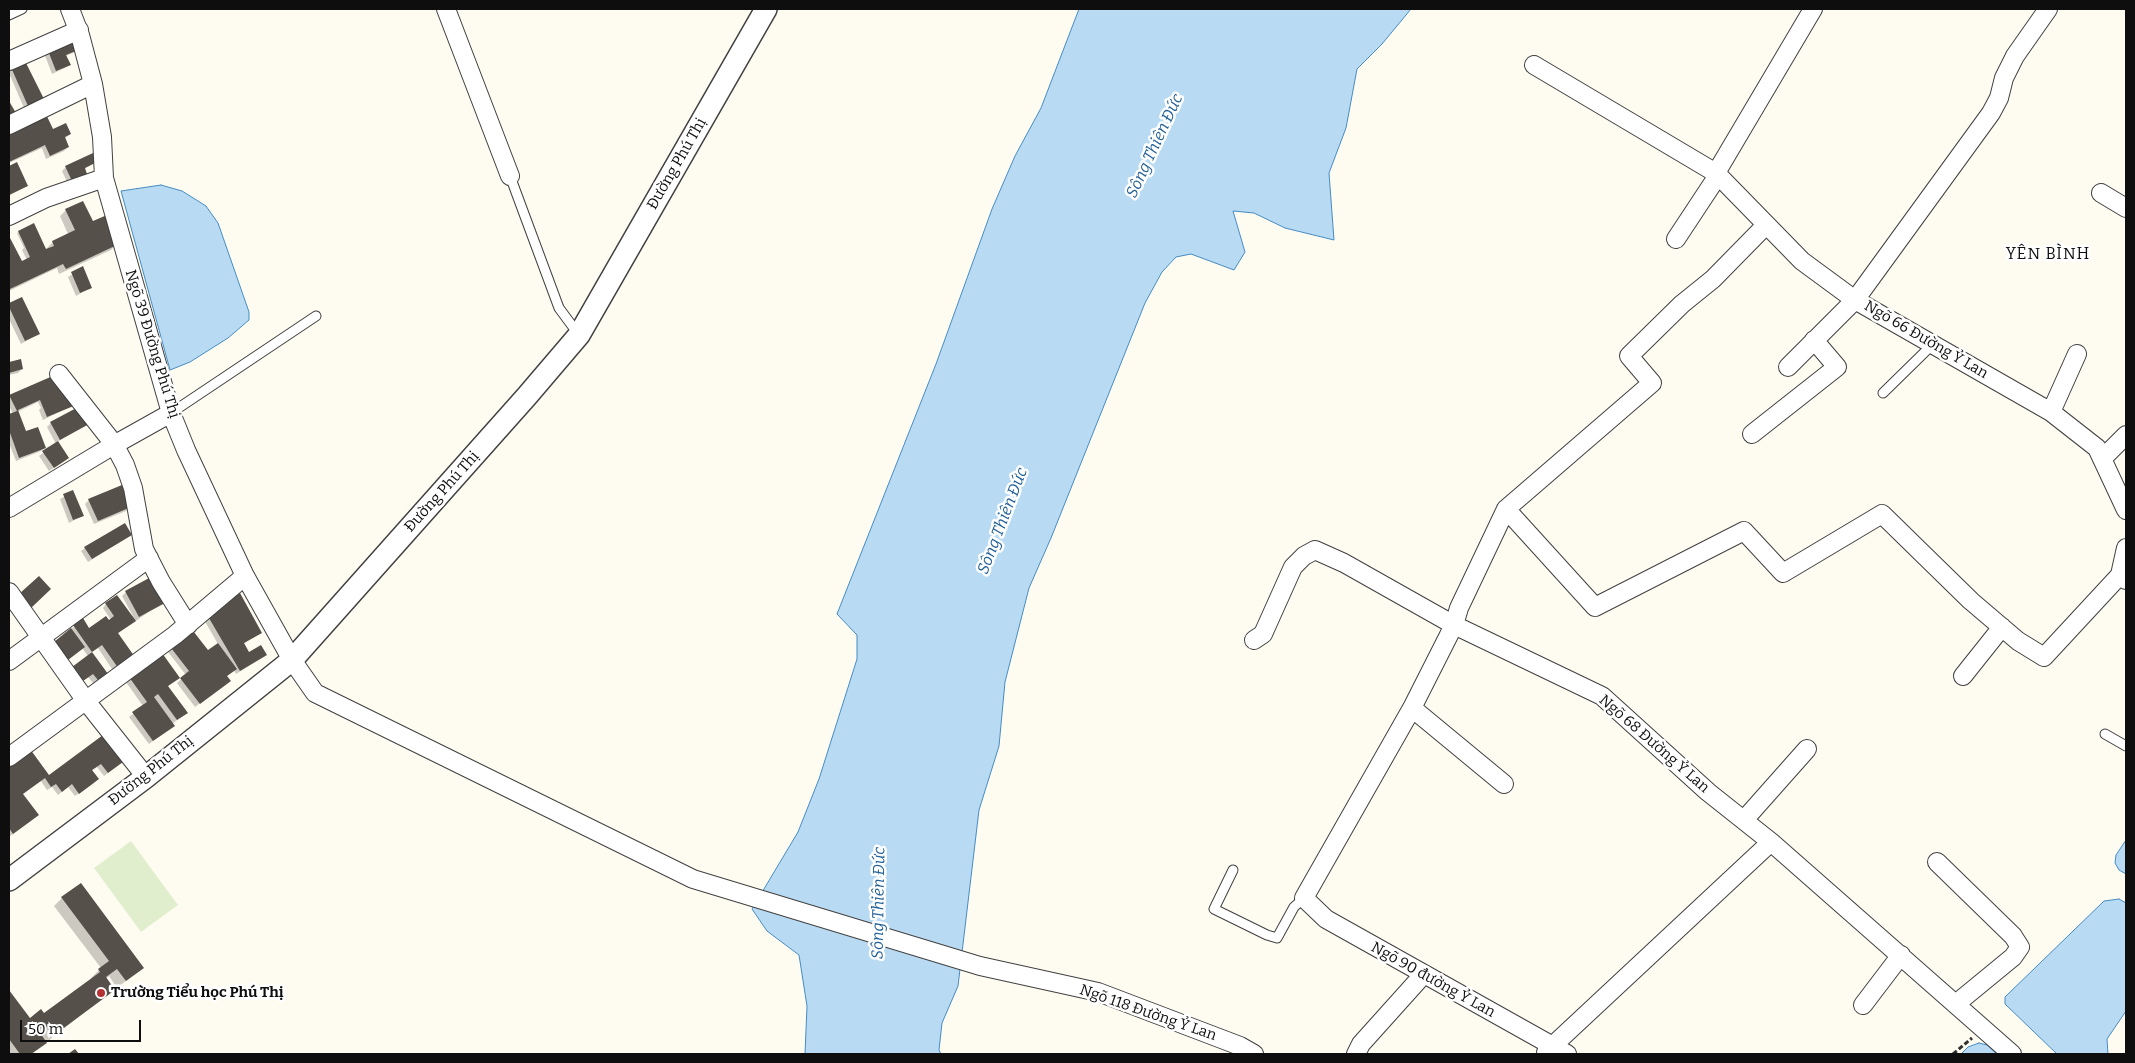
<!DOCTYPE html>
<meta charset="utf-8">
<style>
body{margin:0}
#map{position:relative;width:2135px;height:1063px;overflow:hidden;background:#fefcf0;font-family:Bitter,serif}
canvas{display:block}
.frame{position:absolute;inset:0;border:10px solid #0e0e0e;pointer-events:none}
.scale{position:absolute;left:20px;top:1020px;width:121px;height:22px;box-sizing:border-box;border:2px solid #0e0e0e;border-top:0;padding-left:6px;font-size:15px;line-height:18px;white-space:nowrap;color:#0e0e0e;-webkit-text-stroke:4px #fff;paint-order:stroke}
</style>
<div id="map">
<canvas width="2135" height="1063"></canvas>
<div class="frame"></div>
<div class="scale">50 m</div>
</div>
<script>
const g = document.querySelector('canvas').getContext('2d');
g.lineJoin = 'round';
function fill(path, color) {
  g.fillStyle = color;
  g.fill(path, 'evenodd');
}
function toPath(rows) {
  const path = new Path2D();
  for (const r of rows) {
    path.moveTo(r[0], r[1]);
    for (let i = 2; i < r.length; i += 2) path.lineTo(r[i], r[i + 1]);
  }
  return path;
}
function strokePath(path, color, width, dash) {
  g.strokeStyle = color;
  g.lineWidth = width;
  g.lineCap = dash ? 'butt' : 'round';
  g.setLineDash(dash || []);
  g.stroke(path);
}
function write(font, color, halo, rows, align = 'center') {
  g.font = font + ' Bitter,serif';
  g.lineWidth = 5;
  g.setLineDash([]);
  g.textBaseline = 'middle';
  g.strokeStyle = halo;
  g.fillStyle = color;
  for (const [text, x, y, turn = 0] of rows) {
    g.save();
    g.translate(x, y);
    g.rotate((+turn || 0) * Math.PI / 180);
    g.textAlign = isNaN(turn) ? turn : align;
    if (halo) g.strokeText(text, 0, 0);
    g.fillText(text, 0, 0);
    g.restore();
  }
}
fill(toPath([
 [131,841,178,905,141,932,94,868]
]), '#e1eecd');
const water = toPath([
 [1079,9,1411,9,1382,44,1357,69,1346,128,1329,173,1334,240,1285,228,1254,213,1233,211,1245,252,1234,270,1191,254,1176,257,1162,272,1145,303,1051,538,1029,588,1005,682,999,746,979,810,958,986,942,1023,939,1050,941,1054,805,1054,807,1006,799,955,767,931,752,909,798,832,819,779,857,659,857,635,837,614,936,364,992,209,1015,156,1041,108,1079,9],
 [161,185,182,191,206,206,218,223,249,312,249,320,228,338,190,362,170,370,121,191,161,185],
 [2126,840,2126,874,2119,870,2115,863,2116,855,2126,840],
 [2119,899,2126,903,2126,1011,2107,1039,2108,1054,2057,1054,2005,1004,2005,997,2104,901,2119,899],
 [1979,1043,1987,1045,1997,1054,1961,1054,1968,1047,1979,1043]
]);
fill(water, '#b8daf2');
strokePath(water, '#458cc3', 1);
fill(toPath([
 [47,49,77,51,66,56,69,64,65,68,52,74,44,53],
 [11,66,43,98,24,108,9,73],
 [9,130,70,134,64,139,68,147,64,151,46,159,42,148,9,163],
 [96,162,84,169,86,173,82,177,68,184,62,171,66,167],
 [16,164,26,186,9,196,9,167],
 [66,210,92,223,117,244,111,250,59,274,57,268,9,291,9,237,22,262,27,260,22,250,24,248,17,233,19,232,45,250,53,242,68,234,60,216],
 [82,268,91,287,76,296,68,277],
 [21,298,38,334,21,344,9,319,9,304],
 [20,360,22,369,18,373,9,375,9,363],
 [10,396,64,397,75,404,43,420,39,410,41,408,38,402,17,412,25,433,45,448,41,451,16,461,9,443,9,416,13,414,9,406],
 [90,422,57,442,64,461,49,471,39,456,56,444,47,427,51,423],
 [73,492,82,516,69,523,60,499],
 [89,500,130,507,126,511,94,524,85,504],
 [131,535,88,562,81,551,85,548],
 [126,592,163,602,117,634,136,660,116,675,98,648,90,653,110,678,97,688,88,677,79,684,69,672,88,656,82,648,64,663,70,630,83,620,89,629,111,620,103,608,106,604,134,618,122,596],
 [207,614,261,632,243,644,249,653,266,655,236,674,234,670,226,677,225,684,195,707,177,683,186,675,165,648,169,644,207,652,218,644,203,618],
 [129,678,178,678,167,687,186,713,172,724,169,729,149,744,129,717,143,706,126,682],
 [102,737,118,765,104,776,97,767,91,771,94,783,75,796,68,787,58,795,52,787,47,790,41,781,22,794,33,819,9,837,9,766,30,750,49,777],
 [62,898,142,968,117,988,109,976,106,979,113,989,32,1054,9,1054,9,992,30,1020,44,1015,92,979,91,978,101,968,54,906]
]), '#0003');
fill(toPath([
 [77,35,83,48,66,55,71,65,56,71,47,48],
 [24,59,44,99,28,106,10,65],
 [9,101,16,113,9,117],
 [44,110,53,129,66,123,71,134,65,137,69,147,50,156,45,145,9,162,9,129],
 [93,153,97,162,85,168,87,174,72,181,65,166],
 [17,162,28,186,9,195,9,166],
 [83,201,93,221,107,215,119,244,66,269,63,264,10,289,9,236,22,261,30,257,18,231,34,223,46,249,54,246,52,241,75,230,65,209],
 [83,266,92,288,80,293,71,272],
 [22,297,40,334,25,341,9,307,9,303],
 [21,359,23,369,9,373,9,362],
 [55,375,64,396,71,393,76,405,47,417,40,400,18,410,26,431,38,427,46,448,19,458,9,430,9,414,17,411,9,395],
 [82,405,91,423,60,440,50,422],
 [58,441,69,458,54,468,42,451],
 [122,485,131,507,98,521,88,499],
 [73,490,84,516,73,520,63,494],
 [125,523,132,535,92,559,84,547],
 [39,576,51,589,31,608,19,594],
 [151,577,165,603,139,617,125,591],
 [240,593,262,633,244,643,249,652,261,645,267,655,240,671,206,613],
 [117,595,136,621,118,633,137,660,121,672,102,645,92,652,111,678,102,685,93,674,83,681,72,667,92,652,73,625,83,618,89,628,106,616,109,620,114,616,105,603],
 [190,627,208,650,218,643,237,669,227,676,231,681,200,704,180,678,189,671,168,644],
 [71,628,85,647,68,660,54,642],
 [162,653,180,678,168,686,188,713,177,720,158,694,154,697,175,726,153,741,132,712,147,702,129,677],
 [103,735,123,762,108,773,101,764,92,770,99,779,79,794,72,784,62,792,56,784,51,787,45,778,23,794,39,815,13,834,9,828,9,765,30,749,49,775],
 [81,883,144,968,126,981,117,969,106,977,115,990,53,1036,45,1025,38,1030,47,1043,31,1054,20,1054,9,1039,9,990,30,1018,41,1009,44,1013,100,972,98,969,109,961,61,897],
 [75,1049,79,1054,68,1054]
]), '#56504b');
const service = toPath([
 [9,15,22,9],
 [510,176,559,308,579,335],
 [1883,393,1933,344],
 [171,413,316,316],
 [2105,734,2126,746],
 [1233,870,1214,909,1267,935,1277,938,1294,907,1304,898]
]);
const minor = toPath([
 [70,9,80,35,93,84,102,137,104,178,171,413,186,450,245,576,292,660,315,693,693,879,980,966,1098,992,1240,1046,1254,1054],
 [446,9,510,176],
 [9,61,79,30],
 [1534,65,1716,173,1802,261,1855,300,2051,412,2097,448,2126,510],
 [9,125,93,84],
 [2101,193,2126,208],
 [9,216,46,198,104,178],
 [1676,239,1715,180,1716,173,1813,9],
 [1788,367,1855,300,1991,113,1999,98,2004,78,2015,56,2048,9],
 [59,374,114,444,125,465,133,488,144,549,161,582,188,625],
 [2051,412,2077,354],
 [1752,434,1837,367,1814,340],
 [2102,459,2126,435],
 [9,508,112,446,171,413],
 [1506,509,1595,607,1744,531,1783,573,1882,514,1971,601,2018,641,2044,657,2120,575],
 [2126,548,2120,575,2126,580],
 [9,592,86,701,146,777],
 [1254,640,1263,634,1293,567,1304,556,1315,550,1344,563,1454,625,1602,696,1708,792,1771,842,2012,1054],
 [9,661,149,558],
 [1963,676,2002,627],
 [1412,708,1504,784],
 [9,757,175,635,245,576],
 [1744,820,1807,749],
 [1937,862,2013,936,2020,947,2013,957,1957,1003],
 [1863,1005,1901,955],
 [1546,1052,1771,842],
 [1356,1054,1361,1044,1423,975],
 [1567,1054,1326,919,1304,898,1412,708,1454,625,1459,608,1506,509,1652,383,1629,356,1682,304,1713,279,1766,225]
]);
const tertiary = toPath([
 [9,880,146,777,292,660,527,396,579,335,766,9]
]);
strokePath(service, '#414141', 11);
strokePath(minor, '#414141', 20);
strokePath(tertiary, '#414141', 24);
strokePath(toPath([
 [1953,1054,1972,1038]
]), '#303030', 3, [5, 2.5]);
strokePath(service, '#fff', 9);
strokePath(minor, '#fff', 18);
strokePath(tertiary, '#fff', 21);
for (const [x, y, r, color] of [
 [101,993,5,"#b43031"]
]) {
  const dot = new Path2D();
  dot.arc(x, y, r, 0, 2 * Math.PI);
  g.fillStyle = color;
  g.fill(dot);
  strokePath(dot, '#fff', 2);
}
write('15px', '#0e0e0e', '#fff', [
 ["Đường Phú Thị",677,164,-60],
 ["Ngõ 66 Đường Ỷ Lan",1926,340,30],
 ["Ngõ 39 Đường Phú Thị",152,344,73],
 ["Đường Phú Thị",442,492,-48],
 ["Ngõ 68 Đường Ỷ Lan",1654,744,41],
 ["Đường Phú Thị",151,771,-38],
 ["Ngõ 90 đường Ỷ Lan",1433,980,29],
 ["Ngõ 118 Đường Ỷ Lan",1148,1013,19]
]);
write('bold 15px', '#0e0e0e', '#fff', [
 ["Trường Tiểu học Phú Thị",111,993]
], 'left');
write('italic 16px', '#205f97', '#fff', [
 ["Sông Thiên Đức",1155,146,-65],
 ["Sông Thiên Đức",1003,521,-69],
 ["Sông Thiên Đức",879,903,-89]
]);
g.letterSpacing = '1px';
write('16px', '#0e0e0e', '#fff', [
 ["YÊN BÌNH",2048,255]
]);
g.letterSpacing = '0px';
</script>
